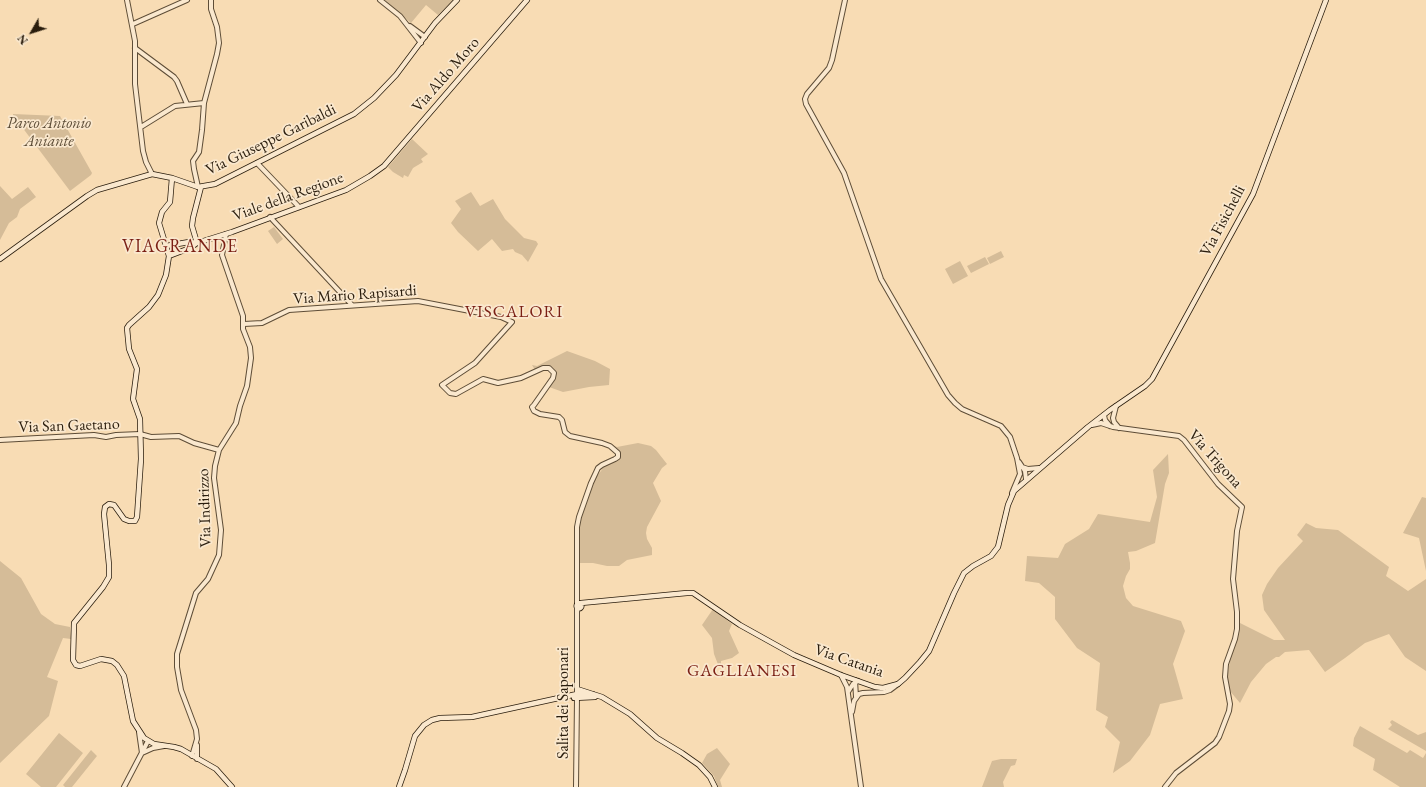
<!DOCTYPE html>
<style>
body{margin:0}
#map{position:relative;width:1426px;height:787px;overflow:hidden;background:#f8dcb4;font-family:"EB Garamond",serif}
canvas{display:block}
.north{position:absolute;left:12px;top:12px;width:40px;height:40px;-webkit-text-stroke:3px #fae8ce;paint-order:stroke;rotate:231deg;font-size:11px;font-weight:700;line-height:16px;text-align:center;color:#2a1d0d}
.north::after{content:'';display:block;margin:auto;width:14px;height:18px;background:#2a1d0d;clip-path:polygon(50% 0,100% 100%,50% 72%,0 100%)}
</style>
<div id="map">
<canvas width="1426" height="787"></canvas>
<div class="north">N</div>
</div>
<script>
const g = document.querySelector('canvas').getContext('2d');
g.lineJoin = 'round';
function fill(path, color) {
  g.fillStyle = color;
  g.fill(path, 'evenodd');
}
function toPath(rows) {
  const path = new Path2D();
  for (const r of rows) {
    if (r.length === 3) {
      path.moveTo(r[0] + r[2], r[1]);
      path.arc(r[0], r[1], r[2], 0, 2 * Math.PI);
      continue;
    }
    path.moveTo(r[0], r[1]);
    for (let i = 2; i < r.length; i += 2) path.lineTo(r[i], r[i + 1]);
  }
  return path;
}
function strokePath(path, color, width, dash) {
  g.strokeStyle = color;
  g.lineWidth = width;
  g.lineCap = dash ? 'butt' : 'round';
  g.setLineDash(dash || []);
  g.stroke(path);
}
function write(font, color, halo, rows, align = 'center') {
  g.font = font + ' "EB Garamond",serif';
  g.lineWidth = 3.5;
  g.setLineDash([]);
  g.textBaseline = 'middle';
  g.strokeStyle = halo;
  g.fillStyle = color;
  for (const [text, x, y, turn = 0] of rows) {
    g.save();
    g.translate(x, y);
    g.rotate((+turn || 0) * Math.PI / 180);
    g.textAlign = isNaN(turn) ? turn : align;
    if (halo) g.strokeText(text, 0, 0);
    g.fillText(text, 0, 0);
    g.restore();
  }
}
fill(toPath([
 [385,0,454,0,438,15,426,5,411,23],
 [13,114,60,116,92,173,91,175,70,191,13,115],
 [412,139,428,154,421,159,423,162,413,168,408,177,404,175,403,178,393,172,388,167],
 [0,186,12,199,28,187,36,197,20,209,17,217,9,223,0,240],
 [471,192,480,206,493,199,505,219,524,238,536,241,538,244,528,262,522,255,515,252,513,249,502,251,492,239,478,251,458,232,451,223,461,209,455,201],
 [274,227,283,239,277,244,268,231],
 [1001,251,1004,257,990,264,987,258],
 [985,257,989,264,971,273,967,266],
 [960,261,968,276,953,284,945,269],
 [567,351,595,361,610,369,609,385,589,387,563,392,549,387,552,384,555,377,554,369,550,366,545,365,535,370,532,365,537,366],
 [638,443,651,446,656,450,667,464,662,468,653,483,661,501,647,527,646,533,647,539,652,548,652,555,627,560,619,566,607,566,593,563,578,563,579,522,594,480,604,467,620,457,620,453,612,445,617,447],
 [1168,454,1169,473,1165,484,1155,543,1136,551,1128,552,1130,563,1130,569,1126,576,1123,586,1126,598,1133,606,1181,621,1185,631,1173,664,1183,699,1160,704,1150,735,1130,761,1113,773,1120,742,1105,727,1108,717,1096,710,1100,663,1077,648,1055,619,1055,597,1039,583,1025,581,1027,556,1058,558,1065,544,1089,529,1098,514,1150,522,1157,497,1153,470],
 [1422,497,1426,498,1426,571,1419,538,1403,533],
 [1306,523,1316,528,1338,530,1389,567,1386,576,1408,591,1426,579,1426,671,1405,657,1389,634,1365,643,1345,658,1325,672,1309,650,1285,652,1279,657,1276,657,1266,664,1251,682,1240,703,1230,691,1227,679,1231,654,1238,637,1240,623,1274,640,1285,640,1264,610,1262,595,1267,584,1278,568,1303,541,1297,535],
 [0,561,21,578,41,614,55,624,70,627,71,639,63,638,47,677,58,681,49,716,0,763],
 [713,609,732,624,729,631,739,653,732,658,721,661,721,667,719,667,714,654,712,638,702,625],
 [1392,720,1418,735,1426,732,1426,751,1388,729,1392,725,1390,722],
 [1360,726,1407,753,1410,750,1423,758,1426,753,1426,787,1400,787,1373,770,1375,759,1353,746,1354,738],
 [59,733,83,753,56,787,41,787,26,774],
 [717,748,730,764,720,780,722,787,718,787,714,776,702,763,707,754],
 [91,750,97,756,72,787,65,787,63,785],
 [1001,759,1017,759,1015,765,1011,766,1003,782,1004,787,982,787,992,761]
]), '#d5bc98');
const tertiary = toPath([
 [127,0,135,41,135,84,143,151,146,162,152,174],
 [380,0,400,16,421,43],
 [845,0,832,60,829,68,807,94,805,99,806,104,844,173,881,279,948,395,955,403,962,409,1001,426,1010,437,1017,458,1020,474,1012,493],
 [133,24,187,0],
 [410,26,425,37],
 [135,48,174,77,177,81,187,104],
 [141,127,175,106,204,103],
 [257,163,299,207],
 [198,187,194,169,193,161,199,152,202,130,204,103,217,54,219,43,217,27,211,9,211,0],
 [270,217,352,305],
 [244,324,262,323,289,310,418,301,501,317,512,322,475,363,442,385,450,393,456,394,483,379,498,383,521,378,543,368,549,368,554,373,553,378,534,405,532,407,534,411,540,414,559,417,562,420,565,432,570,436,602,443,610,446,618,453,618,457,615,459,602,465,598,468,591,483,579,517,577,527,577,605],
 [1116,406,1113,418,1114,422,1119,428],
 [1104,415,1105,420,1110,426],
 [1092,425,1101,423,1113,427,1179,436,1184,440,1218,484,1242,507,1237,531,1233,579,1237,612,1237,629,1235,639,1226,664,1225,677,1230,704,1229,711,1219,737,1215,743,1176,773,1165,787],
 [0,440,94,435,106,437,116,435,140,434,151,437,179,436,194,443,219,450],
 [1019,462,1025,471,1026,479],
 [1022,467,1028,469,1039,468],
 [841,675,847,687,861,787],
 [855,680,856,697],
 [848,692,853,684,858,681],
 [852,712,854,701,859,694,863,693,884,692,890,690,898,684],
 [139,732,142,753,153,748,164,746],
 [192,756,197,739,196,730,181,690,177,667,177,654,196,593,208,579,219,555,221,530,214,478,215,466,219,450,236,423,240,406,247,386,251,358,250,347,243,329,243,316,222,255,226,234],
 [197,759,197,745],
 [124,787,148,741],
 [576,787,577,698]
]);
const secondary = toPath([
 [172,178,170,202,162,212,159,223,169,256,166,275,158,295,149,307,129,325,127,328,129,349,137,369,133,399,140,419,141,459,137,517,135,521,129,521,124,519,114,505,109,504,105,507,104,514,109,565,109,577,103,587,74,623,73,660,76,665,80,666,101,659,112,661,117,665,124,676,133,721,144,738,154,744,174,747,181,749,216,769,232,787],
 [197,243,192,226,193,218,201,187],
 [166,246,189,242,197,243],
 [169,256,190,248,197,243,232,232,346,190,370,176,384,166,527,0],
 [0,259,87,196,97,190,152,174,172,178,198,187,215,184,354,114,374,98,396,75,435,23,457,0],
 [581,603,687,593,693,593,740,625,794,655,841,675,875,687,883,688,898,684,905,678,920,662,929,651,954,593,964,573,973,566,991,556,998,547,1008,505,1014,491,1088,427,1110,410,1145,386,1152,379,1253,194,1326,0],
 [579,606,2.5],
 [577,606,577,698],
 [577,689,602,697,630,714,657,738,682,753,699,765,710,777,715,787],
 [574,698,595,697],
 [399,787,405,770,415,736,424,725,432,720,440,718,472,717,577,694,593,694]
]);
strokePath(tertiary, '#5e4d37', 6);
strokePath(secondary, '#2a1d0d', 6);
strokePath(tertiary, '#fae8ce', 4);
strokePath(secondary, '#fae8ce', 4.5);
write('16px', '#2a1d0d', '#fae8ce', [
 ["Via Aldo Moro",446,75,-49],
 ["Via Giuseppe Garibaldi",271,140,-26],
 ["Viale della Regione",288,197,-20],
 ["Via Fisichelli",1223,221,-62],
 ["Via Mario Rapisardi",355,295,-4],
 ["Via San Gaetano",69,426,-2],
 ["Via Trigona",1215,459,48],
 ["Via Indirizzo",205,508,-92],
 ["Via Catania",849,661,19],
 ["Salita dei Saponari",564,703,-90]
]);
write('italic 16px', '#5d4d37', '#fae8ce', [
 ["Parco Antonio",49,124],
 ["Aniante",49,142]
]);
g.letterSpacing = '1px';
write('17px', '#7a1f14', '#fae8ce', [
 ["VISCALORI",514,312],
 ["GAGLIANESI",742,671]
]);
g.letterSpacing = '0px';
g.letterSpacing = '1px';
write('18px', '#7a1f14', '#fae8ce', [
 ["VIAGRANDE",180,247]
]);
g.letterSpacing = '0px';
</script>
